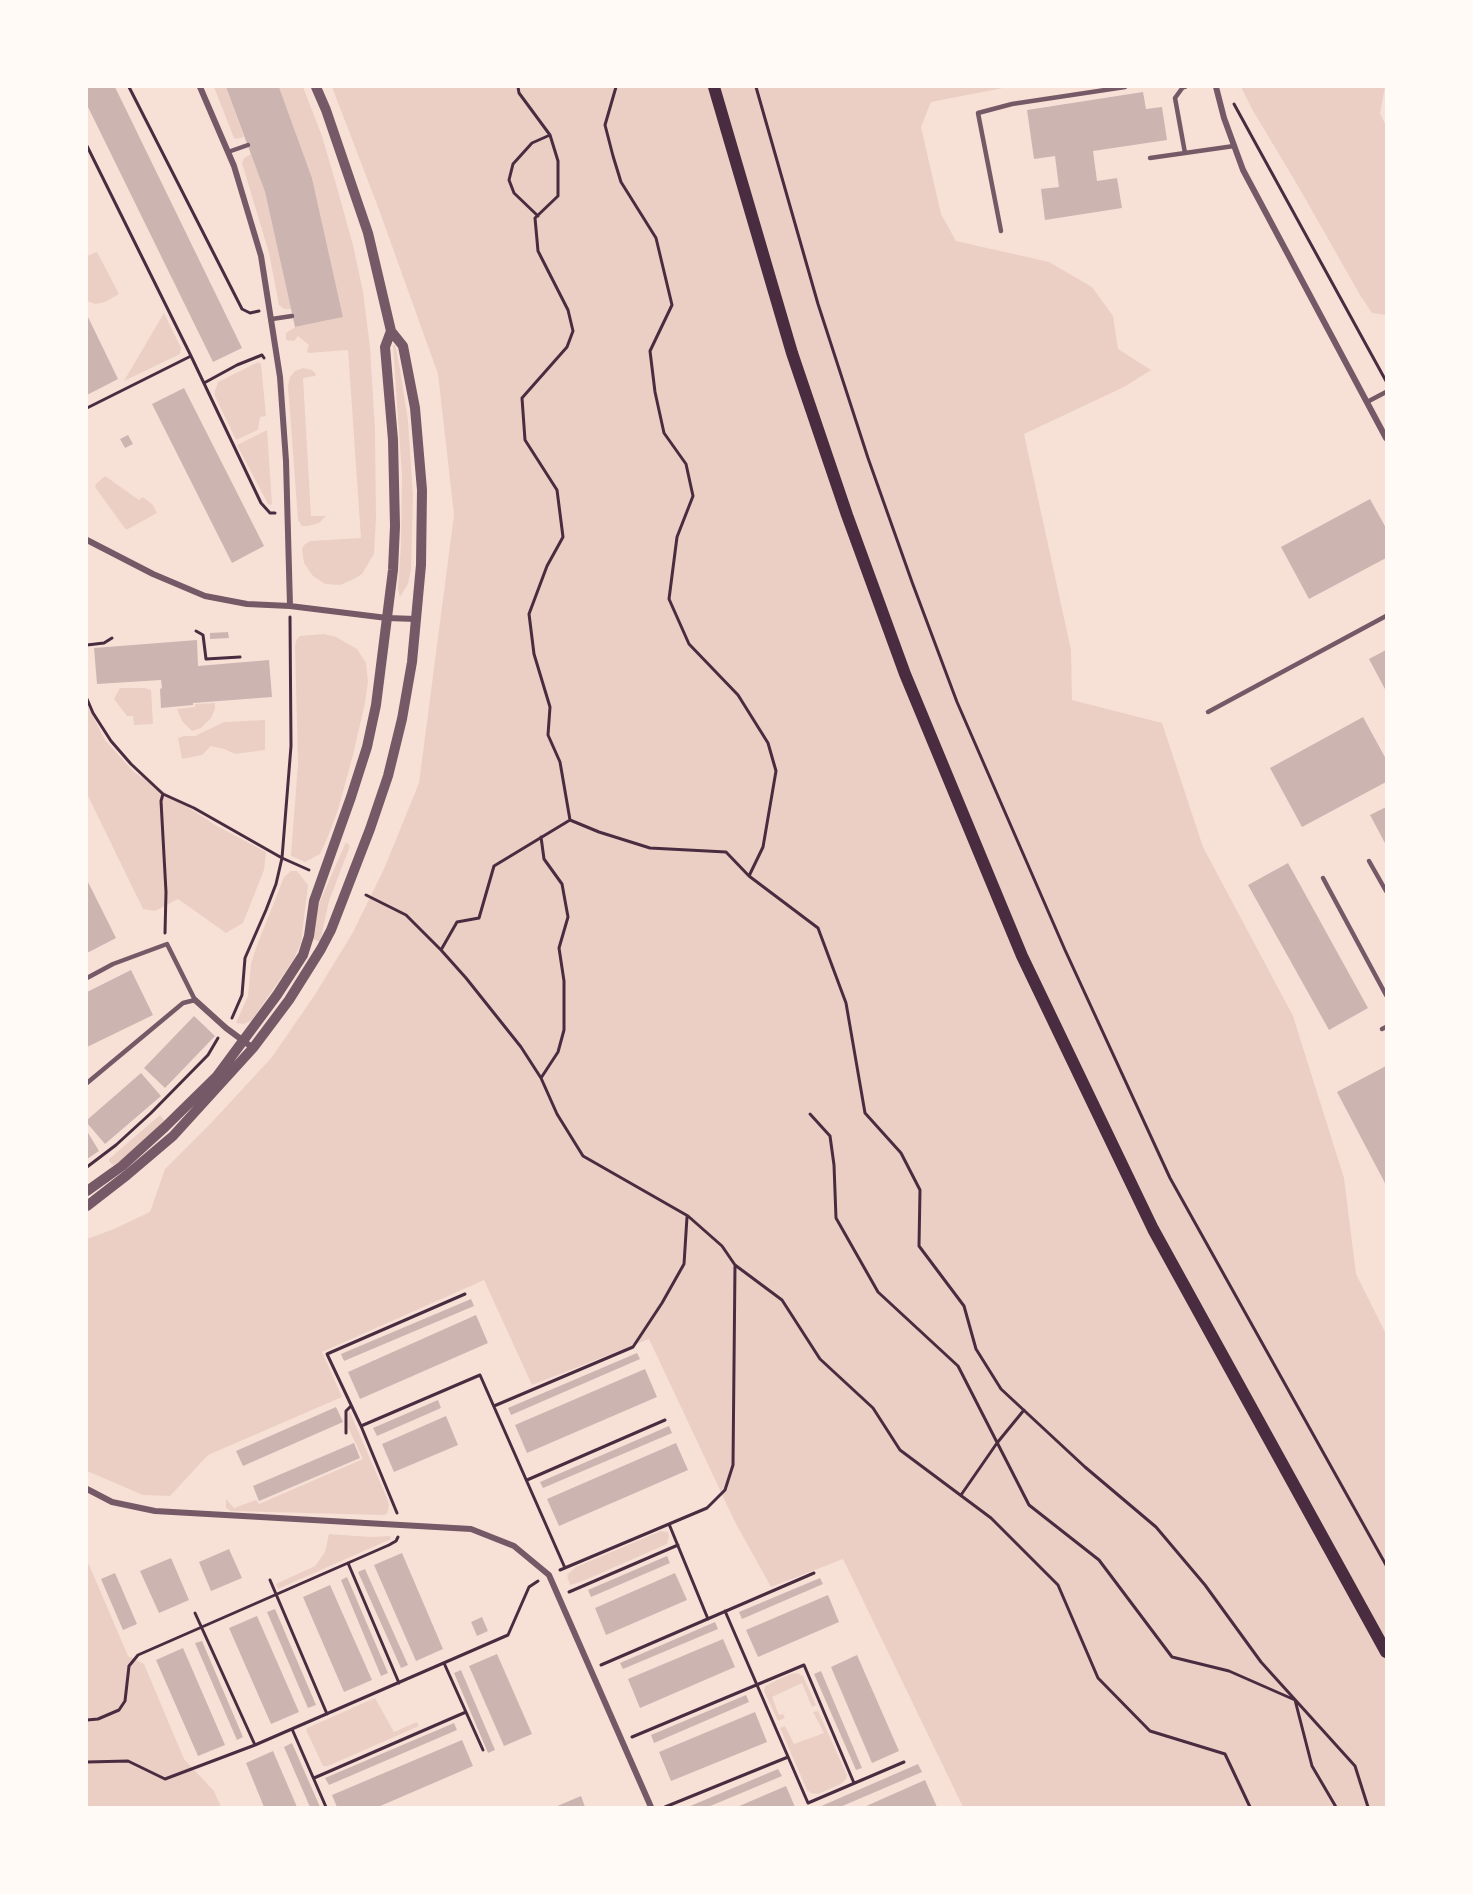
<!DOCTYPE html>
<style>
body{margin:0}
#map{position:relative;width:1473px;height:1894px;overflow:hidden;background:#f7e1d7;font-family:Ubuntu,sans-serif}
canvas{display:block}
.frame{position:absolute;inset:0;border:88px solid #fffaf5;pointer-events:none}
</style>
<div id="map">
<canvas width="1473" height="1894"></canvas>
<div class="frame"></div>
</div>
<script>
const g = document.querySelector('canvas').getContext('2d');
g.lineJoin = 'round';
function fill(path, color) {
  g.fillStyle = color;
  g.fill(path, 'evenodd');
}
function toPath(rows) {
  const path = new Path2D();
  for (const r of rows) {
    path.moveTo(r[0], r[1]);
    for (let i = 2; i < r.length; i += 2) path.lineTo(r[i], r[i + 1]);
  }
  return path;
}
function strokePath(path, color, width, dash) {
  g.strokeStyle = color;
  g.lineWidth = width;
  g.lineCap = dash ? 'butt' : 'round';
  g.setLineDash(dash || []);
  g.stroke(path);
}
fill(toPath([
 [214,87,226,87,244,137,236,139,234,138],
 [279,87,303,87,322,136,336,184,353,245,363,292,370,347,375,430,376,518,374,554,362,574,354,579,340,585,325,584,313,576,304,563,302,549,304,545,310,541,361,538,348,350,308,353,307,351,309,345,298,336,294,341,286,340,286,333,295,327,343,317,312,178],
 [332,87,1008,87,931,102,921,127,941,214,956,241,1049,262,1092,287,1113,316,1118,349,1151,370,1124,387,1024,434,1071,650,1072,700,1162,723,1203,847,1293,1016,1344,1178,1356,1274,1386,1334,1386,1807,963,1807,843,1559,771,1587,735,1522,649,1339,532,1385,484,1280,322,1352,342,1397,208,1455,170,1496,143,1495,87,1471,87,1239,114,1229,150,1212,165,1169,213,1121,272,1057,314,996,352,934,384,869,419,783,454,515,438,374,378,207],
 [1241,87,1385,87,1380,113,1386,126,1386,315,1372,313,1360,295,1298,186,1252,109],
 [251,154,265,192,291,309,284,309,279,305,269,253,242,163,244,158],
 [97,252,119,294,105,302,95,304,87,301,87,256],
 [164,313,181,348,180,354,124,381],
 [393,345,395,345,400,369,408,421,413,495,411,570,408,584,400,597,398,589,401,544,402,476],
 [258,362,261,364,266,416,260,417,258,430,236,440,215,396,215,391,218,382],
 [303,368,312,370,316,374,315,376,303,378,311,516,326,516,319,523,308,526,302,526,298,520,288,386,290,377,295,371],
 [267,430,272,504,270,505,268,504,237,445],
 [105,476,139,500,143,497,153,505,157,513,126,530,95,487,96,484],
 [324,634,336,637,357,649,366,663,368,682,365,703,353,755,338,810,327,839,320,854,305,862,291,856,291,854,298,764,295,645,297,639,300,636],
 [120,688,144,688,151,690,153,724,134,725,133,716,127,716,114,699],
 [215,703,215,709,211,718,201,728,192,731,182,721,177,709,195,707,195,704],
 [87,704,105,740,134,772,217,826,266,852,264,870,243,923,226,933,178,899,155,911,143,909,87,794],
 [265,720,265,750,235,754,224,749,211,746,202,755,182,759,178,738,185,736,195,736,224,722],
 [346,842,350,846,329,901,320,942,313,939,318,906],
 [291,871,297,871,308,885,301,943,294,959,252,1020,244,1024,236,1023,248,996,251,964,256,948,284,877],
 [160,1115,165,1121,154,1132,119,1162,113,1165,109,1161,109,1159],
 [349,1410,387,1498,389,1505,387,1514,383,1515,231,1511,226,1508,226,1499,234,1508,256,1500,259,1504,363,1459,348,1427],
 [661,1531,668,1532,669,1536,667,1544,583,1581,570,1585,567,1575,576,1567],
 [329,1534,371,1537,390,1536,391,1539,278,1589,276,1584,315,1566,325,1552],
 [87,1560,128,1656,144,1664,184,1759,214,1791,221,1807,87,1807],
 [797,1673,803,1676,816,1705,812,1707,802,1683,772,1697,779,1715,783,1714,785,1718,778,1721,764,1691,765,1686,790,1674],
 [375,1698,394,1732,417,1722,419,1726,328,1766,323,1766,306,1730,307,1728],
 [818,1711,847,1775,846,1779,841,1784,818,1794,811,1793,807,1790,780,1728,785,1726,794,1744,824,1733,813,1712]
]), '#ebcfc5');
fill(toPath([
 [87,87,115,87,242,348,213,362,87,105],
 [226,87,279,87,312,178,343,317,295,327,265,192],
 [1143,92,1146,109,1162,107,1167,140,1093,151,1097,181,1117,178,1122,208,1045,220,1041,189,1059,187,1055,156,1034,159,1027,110],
 [87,315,118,379,87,395],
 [184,388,264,546,232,563,152,404],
 [128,435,133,444,125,448,120,439],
 [1370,499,1386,528,1386,558,1309,599,1281,547],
 [228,632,229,638,210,639,210,633],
 [197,640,198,666,269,660,272,697,193,703,193,705,161,708,160,689,162,688,161,680,97,684,94,648],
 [1386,650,1386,691,1369,659],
 [1363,717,1386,759,1386,782,1302,827,1270,768],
 [1386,807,1386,845,1370,815],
 [1288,863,1368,1008,1329,1030,1248,885],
 [87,880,116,938,87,953],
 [131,970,153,1015,87,1047,87,992],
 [194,1016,215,1036,165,1088,144,1068],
 [1386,1066,1386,1185,1337,1092],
 [141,1073,161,1096,105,1144,87,1123,87,1120],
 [87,1131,99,1151,87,1159],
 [471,1299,474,1306,344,1361,341,1354],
 [476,1315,488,1343,360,1399,348,1372],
 [637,1353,640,1359,511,1415,508,1408],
 [645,1369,657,1397,527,1453,515,1425],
 [438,1400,441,1408,377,1436,373,1428],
 [336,1407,343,1422,243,1466,236,1451],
 [446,1416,458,1445,394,1472,382,1444],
 [669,1426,672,1433,543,1488,540,1482],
 [354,1443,360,1458,259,1501,253,1486],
 [676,1443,688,1470,559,1526,547,1499],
 [229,1549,242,1578,211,1591,199,1562],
 [402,1553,443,1649,416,1661,374,1565],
 [667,1556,670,1563,591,1597,588,1590],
 [171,1558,189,1600,159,1613,140,1571],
 [365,1569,408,1665,401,1668,358,1572],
 [115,1573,137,1624,123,1630,101,1579],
 [675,1573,687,1600,606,1635,595,1608],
 [347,1577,388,1673,381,1676,341,1580],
 [820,1578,823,1584,742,1619,739,1612],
 [330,1585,372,1680,344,1692,303,1597],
 [828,1595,839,1622,758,1657,746,1630],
 [275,1609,316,1705,308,1708,267,1612],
 [257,1616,299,1712,271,1724,229,1628],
 [482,1617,488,1631,477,1636,471,1622],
 [715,1622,718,1629,623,1669,620,1663],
 [723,1639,735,1667,640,1708,628,1679],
 [202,1641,243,1737,237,1740,195,1643],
 [183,1648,225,1745,198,1756,156,1660],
 [497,1654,532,1734,504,1746,469,1666],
 [857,1655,899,1751,872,1763,831,1667],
 [461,1670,495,1750,488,1753,454,1673],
 [821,1671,862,1768,856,1770,814,1674],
 [746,1695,749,1702,654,1743,651,1735],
 [755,1712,767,1742,671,1781,659,1752],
 [454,1723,457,1730,329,1785,325,1778],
 [462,1740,473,1766,378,1807,337,1807,332,1795],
 [292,1743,320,1807,310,1807,284,1747],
 [273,1751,297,1807,264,1807,246,1763],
 [918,1764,922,1772,840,1807,819,1807],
 [778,1769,782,1776,708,1807,688,1807],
 [925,1780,937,1807,864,1807],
 [786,1786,795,1807,737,1807],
 [581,1796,585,1807,555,1807]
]), '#ccb4b1');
strokePath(toPath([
 [129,87,242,309,250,313,259,311],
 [518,87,519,93,550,135,558,161,558,196,535,218,538,251,568,310,573,331,567,347,522,398,525,440,557,490,563,537,547,566,529,614,534,654,550,707,548,735,560,762,570,820,599,832,650,848,726,852,749,876,818,928,846,1003,865,1113,901,1153,920,1190,919,1246,964,1306,976,1349,1001,1389,1085,1467,1156,1527,1205,1585,1261,1662,1355,1766,1368,1807],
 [616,87,605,125,613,156,621,182,656,238,672,305,650,351,655,392,664,433,686,464,693,496,677,537,669,599,689,644,738,695,768,743,776,771,763,847,749,876],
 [756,87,818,304,868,458,912,582,957,702,1065,950,1170,1178,1386,1565],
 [1234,104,1386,381],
 [87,146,191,356,261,503,270,513,275,513],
 [538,216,514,193,509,180,513,164,532,143,550,135],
 [204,383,237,365,262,355,264,358],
 [87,408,191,356],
 [196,631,203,635,206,659,240,657],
 [87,645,104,643,112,638],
 [87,699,93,713,111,741,131,764,163,794,194,808,282,858,309,870],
 [163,794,161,801,166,892,165,933],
 [366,895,406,915,441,950,466,978,521,1047,541,1078,557,1114,583,1156,688,1216,722,1246,735,1265,733,1465,725,1490,707,1508,560,1570],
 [441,950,457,922,479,918,494,866,570,820],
 [232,1018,242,995,245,958,266,910,276,884,282,858,291,746,290,617],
 [541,1078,558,1052,564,1030,564,981,559,948,568,917,562,884,544,859,541,837],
 [810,1114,830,1136,834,1165,836,1218,878,1292,958,1366,1029,1505,1099,1560,1172,1657,1229,1671,1295,1700,1312,1766,1336,1807],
 [87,1167,116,1145,151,1113,208,1055,218,1038],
 [735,1265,782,1300,820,1359,873,1408,900,1450,991,1518,1058,1585,1098,1678,1150,1731,1225,1754,1250,1807],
 [494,1406,633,1347,662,1303,684,1264,687,1217],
 [361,1426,480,1375,565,1568],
 [346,1433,346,1411,351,1406],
 [527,1480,665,1420],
 [961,1495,997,1443,1024,1410],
 [397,1513,361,1426,327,1354,465,1294],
 [669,1524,708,1619],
 [348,1563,399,1683],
 [270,1580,327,1714],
 [569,1592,678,1545],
 [725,1611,808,1803,904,1762],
 [195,1613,255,1745,508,1635,529,1587,538,1581],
 [444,1663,483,1750],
 [601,1665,814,1573],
 [87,1720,98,1719,119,1710,125,1701,129,1666,138,1655,389,1545,396,1541,398,1537],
 [292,1729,326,1807],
 [632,1737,804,1665,854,1783],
 [87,1762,128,1761,165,1779,255,1745],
 [314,1778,466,1712],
 [665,1807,788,1757]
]), '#4a2c40', 3);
strokePath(toPath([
 [228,152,248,145],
 [1185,153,1175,98,1183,87,1185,87],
 [1150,158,1234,146],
 [1001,231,978,113,1012,104,1125,87],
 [272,319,292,316],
 [1367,402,1386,392],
 [1208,712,1386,616],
 [1369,861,1386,891],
 [1323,878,1386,995],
 [87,978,113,964,167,944,195,1000,183,1003,87,1083],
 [1382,1029,1386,1027]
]), '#755966', 4.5);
strokePath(toPath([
 [200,87,234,166,261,256,280,377,286,461,290,606],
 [1216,87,1224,118,1243,170,1386,438],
 [87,540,153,574,205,596,247,604,290,606,387,618,416,619],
 [195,1000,226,1028,253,1048],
 [87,1489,112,1502,155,1511,471,1529,514,1546,549,1575,651,1807]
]), '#755966', 6);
strokePath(toPath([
 [87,1191,122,1166,165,1127,217,1076,277,995,303,955,309,936,314,901,351,797,367,747,376,705,393,570,395,526,393,440,385,347,391,331],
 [87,1206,127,1175,173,1136,253,1048,289,1000,321,949,331,930,370,829,388,776,402,719,412,662,421,565,422,490,415,408,403,346,391,331,368,233,326,110,316,87]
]), '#755966', 10);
strokePath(toPath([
 [714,87,792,353,847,515,905,674,1022,956,1153,1229,1386,1652]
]), '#4a2c40', 12);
</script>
